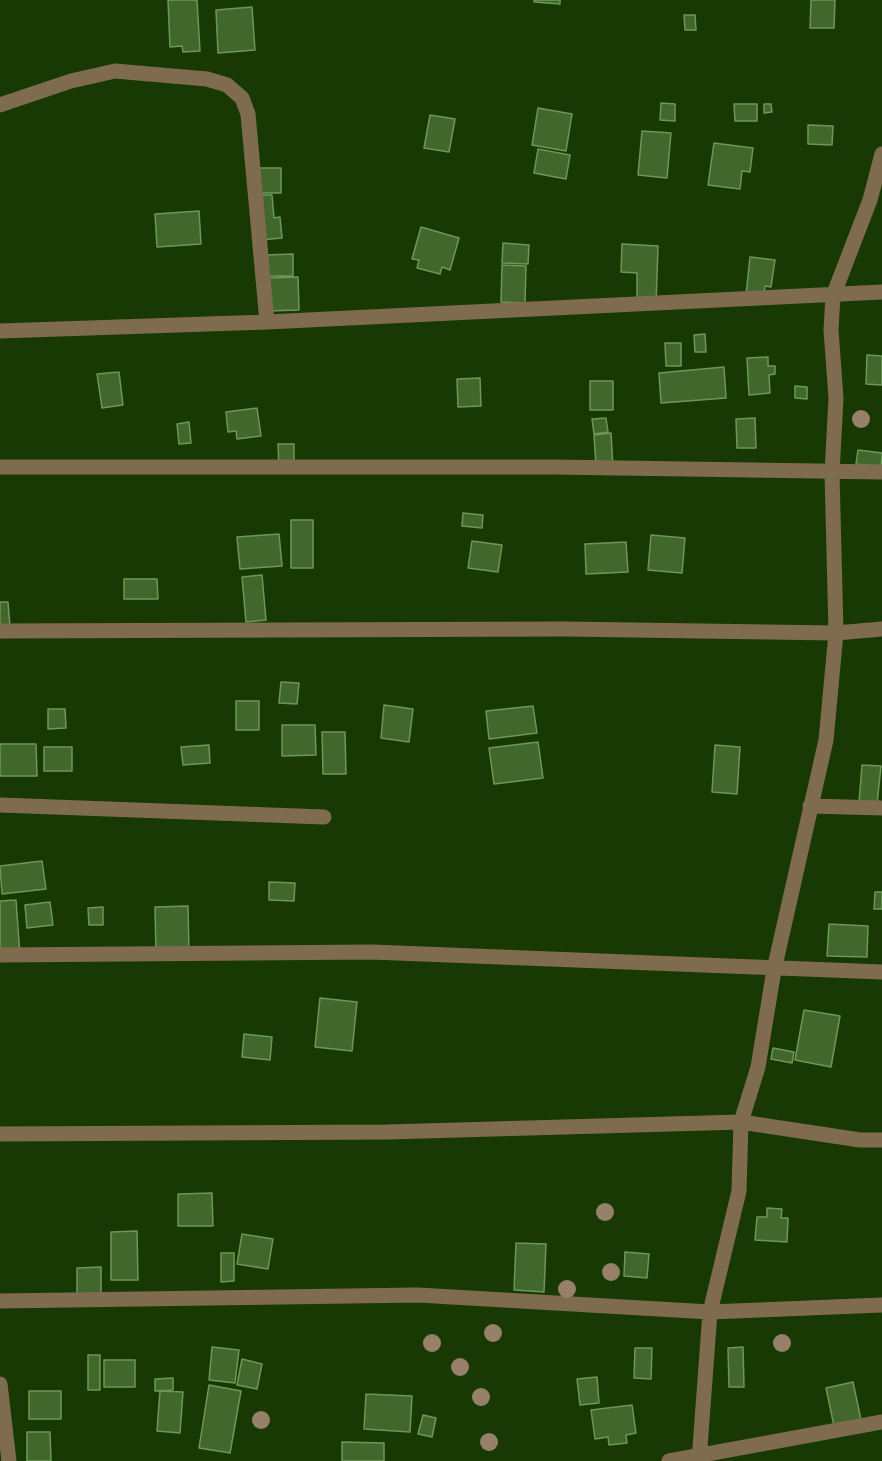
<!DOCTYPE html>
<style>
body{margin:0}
canvas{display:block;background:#193904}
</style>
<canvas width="882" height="1461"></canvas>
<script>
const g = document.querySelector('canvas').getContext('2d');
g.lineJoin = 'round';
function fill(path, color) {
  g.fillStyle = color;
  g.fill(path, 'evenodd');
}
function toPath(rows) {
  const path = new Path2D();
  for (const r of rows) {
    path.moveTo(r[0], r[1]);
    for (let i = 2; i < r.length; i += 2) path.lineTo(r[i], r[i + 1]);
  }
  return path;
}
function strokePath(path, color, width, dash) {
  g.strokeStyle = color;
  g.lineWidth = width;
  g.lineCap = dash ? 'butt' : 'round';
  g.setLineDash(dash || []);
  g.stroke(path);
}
const building = toPath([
 [168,0,197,0,200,51,183,52,182,46,170,47,168,0],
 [534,0,560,0,560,4,534,2,534,0],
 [811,0,835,0,834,28,810,28,811,0],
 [252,7,255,50,218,53,216,10,252,7],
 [684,15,695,15,696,30,685,30,684,15],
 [661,103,675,104,675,121,660,120,661,103],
 [734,104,757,104,757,121,735,121,734,104],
 [764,104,771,104,772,112,764,113,764,104],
 [538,108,572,114,566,151,532,145,538,108],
 [430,115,455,119,449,152,424,148,430,115],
 [808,125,833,126,832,145,808,144,808,125],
 [642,131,671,133,667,178,638,175,642,131],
 [714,143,753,148,750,172,742,171,740,189,708,185,714,143],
 [538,149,570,155,566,179,534,173,538,149],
 [256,168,281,168,281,193,256,193,256,168],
 [257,195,272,195,274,218,280,217,282,238,260,240,257,195],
 [199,211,201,244,157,247,155,214,199,211],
 [421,227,459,238,450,270,442,267,440,274,417,268,419,260,412,259,421,227],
 [503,243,529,245,528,264,502,263,503,243],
 [622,244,658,246,656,304,637,303,637,273,621,272,622,244],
 [293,254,293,276,266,276,266,255,293,254],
 [750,257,775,260,771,287,765,286,764,296,746,295,750,257],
 [502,265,526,266,525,303,501,302,502,265],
 [298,277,299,310,267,311,266,278,298,277],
 [705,334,706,352,695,352,694,335,705,334],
 [665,343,681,343,681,366,666,366,665,343],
 [867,355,882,356,882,385,866,384,867,355],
 [768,357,768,366,775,366,775,374,769,375,770,393,749,395,747,358,768,357],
 [724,367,726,398,661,403,659,373,724,367],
 [119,372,123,405,102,408,97,374,119,372],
 [480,378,481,406,458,407,457,379,480,378],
 [590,381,613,381,613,410,590,410,590,381],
 [795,386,807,387,807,399,795,398,795,386],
 [257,408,261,436,237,439,236,431,228,432,226,412,257,408],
 [606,418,608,432,594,434,592,419,606,418],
 [755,418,756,448,737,448,736,419,755,418],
 [189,422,191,443,179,444,177,424,189,422],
 [611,433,613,467,596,467,594,435,611,433],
 [278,444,294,444,294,469,279,470,278,444],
 [858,450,882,453,881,467,856,464,858,450],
 [463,513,483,515,482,528,462,526,463,513],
 [291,520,313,520,313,568,291,568,291,520],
 [279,534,282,566,240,569,237,537,279,534],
 [651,535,685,538,682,573,648,570,651,535],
 [472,541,502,545,498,572,468,568,472,541],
 [626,542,628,572,586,574,585,544,626,542],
 [262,575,266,620,246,622,242,577,262,575],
 [124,579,157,579,158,599,124,599,124,579],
 [0,602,8,602,10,627,0,628,0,602],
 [281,682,299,683,297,704,279,703,281,682],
 [236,701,259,701,259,730,236,730,236,701],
 [384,705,413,709,409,742,381,738,384,705],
 [533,706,537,733,489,739,486,711,533,706],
 [48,709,65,709,66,728,48,729,48,709],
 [282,725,315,725,316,755,282,756,282,725],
 [322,732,345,732,346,774,323,774,322,732],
 [538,742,543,778,494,784,489,748,538,742],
 [0,744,36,744,37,776,0,776,0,744],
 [209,745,210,763,183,765,181,747,209,745],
 [715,745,740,747,737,794,712,792,715,745],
 [44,747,72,747,72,771,44,771,44,747],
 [862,765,881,766,877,804,859,803,862,765],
 [42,861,46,889,2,894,0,866,42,861],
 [269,882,295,883,294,901,269,900,269,882],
 [875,892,882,892,882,909,874,909,875,892],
 [16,900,20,955,0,956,0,901,16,900],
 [50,902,53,925,27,928,25,905,50,902],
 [188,906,189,955,156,956,155,907,188,906],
 [103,907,103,925,89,925,88,908,103,907],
 [829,924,868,926,867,957,827,956,829,924],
 [320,998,357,1002,352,1051,315,1047,320,998],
 [804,1010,840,1016,831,1067,795,1060,804,1010],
 [244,1034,272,1037,270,1060,242,1057,244,1034],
 [773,1048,794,1052,792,1063,771,1059,773,1048],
 [212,1193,213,1226,178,1226,178,1194,212,1193],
 [767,1208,782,1209,781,1218,788,1218,787,1242,755,1240,757,1217,767,1217,767,1208],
 [137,1231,138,1280,111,1280,111,1232,137,1231],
 [242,1234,273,1239,268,1269,237,1264,242,1234],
 [516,1243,546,1244,544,1292,514,1290,516,1243],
 [625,1252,649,1254,647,1278,624,1276,625,1252],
 [221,1253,234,1253,234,1281,221,1282,221,1253],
 [101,1267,101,1298,77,1298,77,1268,101,1267],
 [212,1347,239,1350,235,1383,209,1380,212,1347],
 [743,1347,744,1387,729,1387,728,1348,743,1347],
 [635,1348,652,1348,651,1379,634,1378,635,1348],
 [88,1355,100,1355,100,1390,88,1390,88,1355],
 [242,1359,262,1364,257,1389,237,1385,242,1359],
 [104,1360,135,1360,135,1387,104,1387,104,1360],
 [597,1377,599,1403,580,1405,577,1379,597,1377],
 [173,1378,173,1390,155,1391,155,1379,173,1378],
 [853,1382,861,1420,834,1426,826,1388,853,1382],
 [209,1385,241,1391,230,1453,199,1448,209,1385],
 [29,1391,61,1391,61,1419,29,1419,29,1391],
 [160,1391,183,1392,180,1433,157,1431,160,1391],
 [366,1394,412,1396,410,1432,364,1429,366,1394],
 [632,1405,636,1433,626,1435,627,1443,609,1445,608,1437,595,1439,591,1410,632,1405],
 [423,1415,436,1418,432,1437,418,1434,423,1415],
 [27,1432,50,1432,51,1461,27,1461,27,1432],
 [342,1442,384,1443,384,1461,342,1461,342,1442]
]);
fill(building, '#42672d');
strokePath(building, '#6c9855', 1.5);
strokePath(toPath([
 [0,105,71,81,115,71,207,79,227,85,242,98,248,114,267,322],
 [0,331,267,322,882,292],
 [0,467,554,467,882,472],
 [0,631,565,629,836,633,882,629],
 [0,805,324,817],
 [810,806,882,808],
 [0,955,372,952,882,972],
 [0,1134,387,1132,741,1122,860,1140,882,1140],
 [0,1301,418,1295,710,1312,882,1305],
 [0,1384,9,1461],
 [669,1461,882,1422],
 [699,1461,710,1312,739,1191,741,1122,758,1067,774,970,826,740,836,633,832,473,836,398,831,330,833,296,870,200,882,154]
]), '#7f6b4e', 15);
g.fillStyle = '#96806a';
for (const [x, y] of [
 [861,419],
 [605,1212],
 [611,1272],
 [567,1289],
 [493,1333],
 [432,1343],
 [782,1343],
 [460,1367],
 [481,1397],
 [261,1420],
 [489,1442]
]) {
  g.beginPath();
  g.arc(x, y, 9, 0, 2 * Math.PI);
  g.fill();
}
</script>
